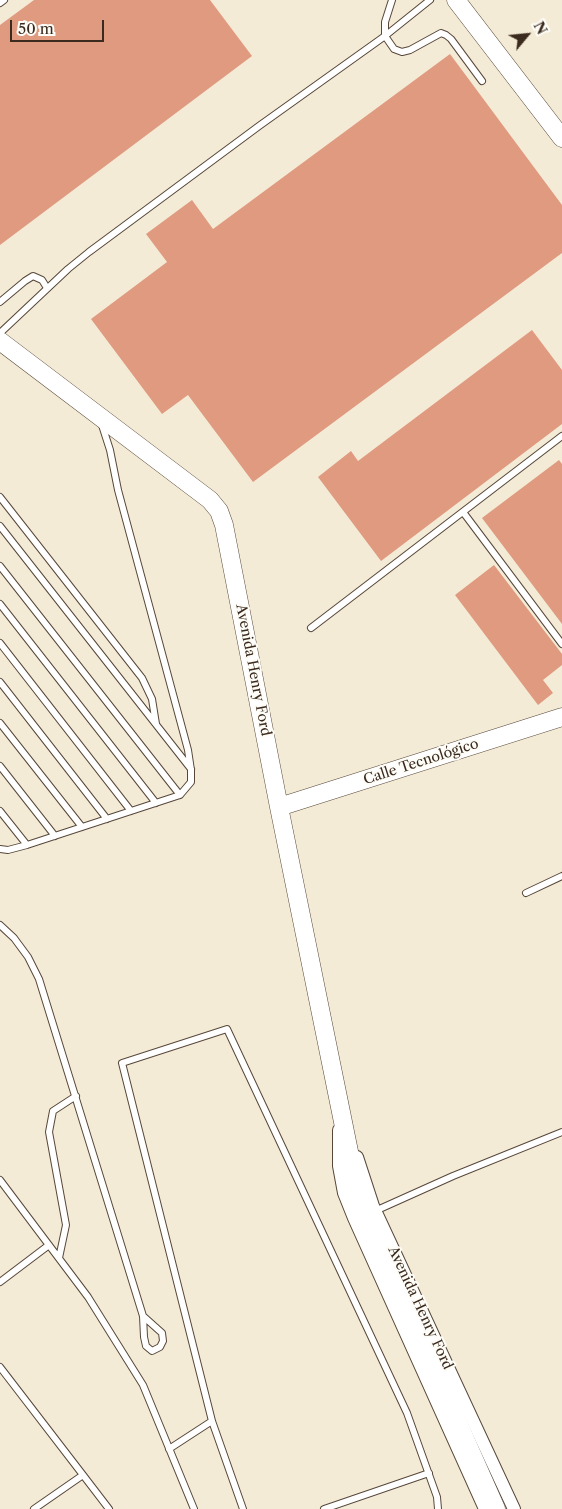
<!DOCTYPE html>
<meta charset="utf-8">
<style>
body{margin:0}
#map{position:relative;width:562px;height:1509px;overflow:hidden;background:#f4ebd6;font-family:"Libre Caslon Text",serif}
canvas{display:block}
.north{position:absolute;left:502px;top:10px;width:50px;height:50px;-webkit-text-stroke:4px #fdfcf7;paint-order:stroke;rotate:62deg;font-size:14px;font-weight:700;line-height:20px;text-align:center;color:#3b2a1e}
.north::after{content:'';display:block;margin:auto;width:18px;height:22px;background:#3b2a1e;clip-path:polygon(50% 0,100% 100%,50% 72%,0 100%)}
.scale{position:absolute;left:10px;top:20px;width:94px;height:22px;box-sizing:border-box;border:2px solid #3b2a1e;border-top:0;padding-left:6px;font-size:15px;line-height:18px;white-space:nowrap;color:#3b2a1e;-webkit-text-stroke:4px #fdfcf7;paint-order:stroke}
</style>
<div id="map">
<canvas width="562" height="1509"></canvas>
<div class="north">N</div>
<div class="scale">50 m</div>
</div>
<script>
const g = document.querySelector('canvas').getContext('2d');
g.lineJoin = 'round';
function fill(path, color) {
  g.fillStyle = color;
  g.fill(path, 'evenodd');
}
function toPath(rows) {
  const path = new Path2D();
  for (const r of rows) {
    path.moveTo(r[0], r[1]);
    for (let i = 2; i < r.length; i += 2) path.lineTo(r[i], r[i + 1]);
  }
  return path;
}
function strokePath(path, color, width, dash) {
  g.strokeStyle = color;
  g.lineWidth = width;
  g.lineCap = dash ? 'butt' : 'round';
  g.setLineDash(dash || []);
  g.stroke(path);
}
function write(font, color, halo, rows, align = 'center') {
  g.font = font + ' "Libre Caslon Text",serif';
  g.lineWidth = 4;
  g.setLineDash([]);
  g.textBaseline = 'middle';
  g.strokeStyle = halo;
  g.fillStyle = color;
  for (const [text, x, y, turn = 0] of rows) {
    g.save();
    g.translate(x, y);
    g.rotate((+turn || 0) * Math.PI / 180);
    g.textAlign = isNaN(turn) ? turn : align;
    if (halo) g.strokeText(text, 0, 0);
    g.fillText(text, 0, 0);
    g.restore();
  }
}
fill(toPath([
 [34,0,210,0,252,56,0,245,0,25],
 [450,54,562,205,562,253,253,482,188,395,162,414,91,319,167,262,146,234,192,200,213,229],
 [532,330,562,370,562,424,381,561,318,477,351,451,358,461],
 [559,460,562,464,562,624,482,518],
 [494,565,562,654,562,665,543,680,553,693,538,705,455,595]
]), '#df9a80');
const lane = toPath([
 [392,0,385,22,385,36,394,49,402,52,410,50,441,33,446,35,451,39,482,81],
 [0,3,4,0],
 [0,302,25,281,33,276,42,280,47,288],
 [0,333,68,269,89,252,259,126,385,36,430,0],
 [0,497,142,678,152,699,156,724],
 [463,512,562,644],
 [0,526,191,769],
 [0,566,180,795],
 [0,604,156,803],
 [311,628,562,436],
 [0,643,131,811],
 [0,682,107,819],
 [0,723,82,827],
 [0,766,55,836],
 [0,811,27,845,8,850,0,849],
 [27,845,180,795,191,782,191,770,188,750,118,490,110,450,101,422],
 [526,893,562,876],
 [0,925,14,938,28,957,39,979,143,1316,144,1337,146,1346,152,1351,160,1347,163,1341,162,1333,143,1316],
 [0,1180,88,1297,143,1385,194,1509],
 [375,1211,453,1176,562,1132],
 [59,1258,66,1225,49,1132,53,1111,76,1096],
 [0,1282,49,1245],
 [0,1367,83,1475],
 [169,1449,212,1421],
 [34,1509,83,1475,109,1509],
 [243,1509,212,1421,122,1063,227,1029,407,1413,437,1497,438,1509],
 [324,1509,429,1473]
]);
const street = toPath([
 [339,1130,339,1166,344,1193,354,1218,485,1509],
 [357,1157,373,1206,514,1509]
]);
const secondary = toPath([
 [456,0,562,138],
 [0,341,210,500,219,511,224,525,279,807,355,1181,361,1203,496,1509],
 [279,807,562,717]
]);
strokePath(lane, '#57473a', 8);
strokePath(street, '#57473a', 14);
strokePath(secondary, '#57473a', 19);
strokePath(lane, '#fff', 6);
strokePath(street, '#fff', 12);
strokePath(secondary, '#fff', 18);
write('14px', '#3b2a1e', '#fdfcf7', [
 ["Avenida Henry Ford",253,670,79],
 ["Calle Tecnológico",421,762,-18],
 ["Avenida Henry Ford",420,1308,65]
]);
</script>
